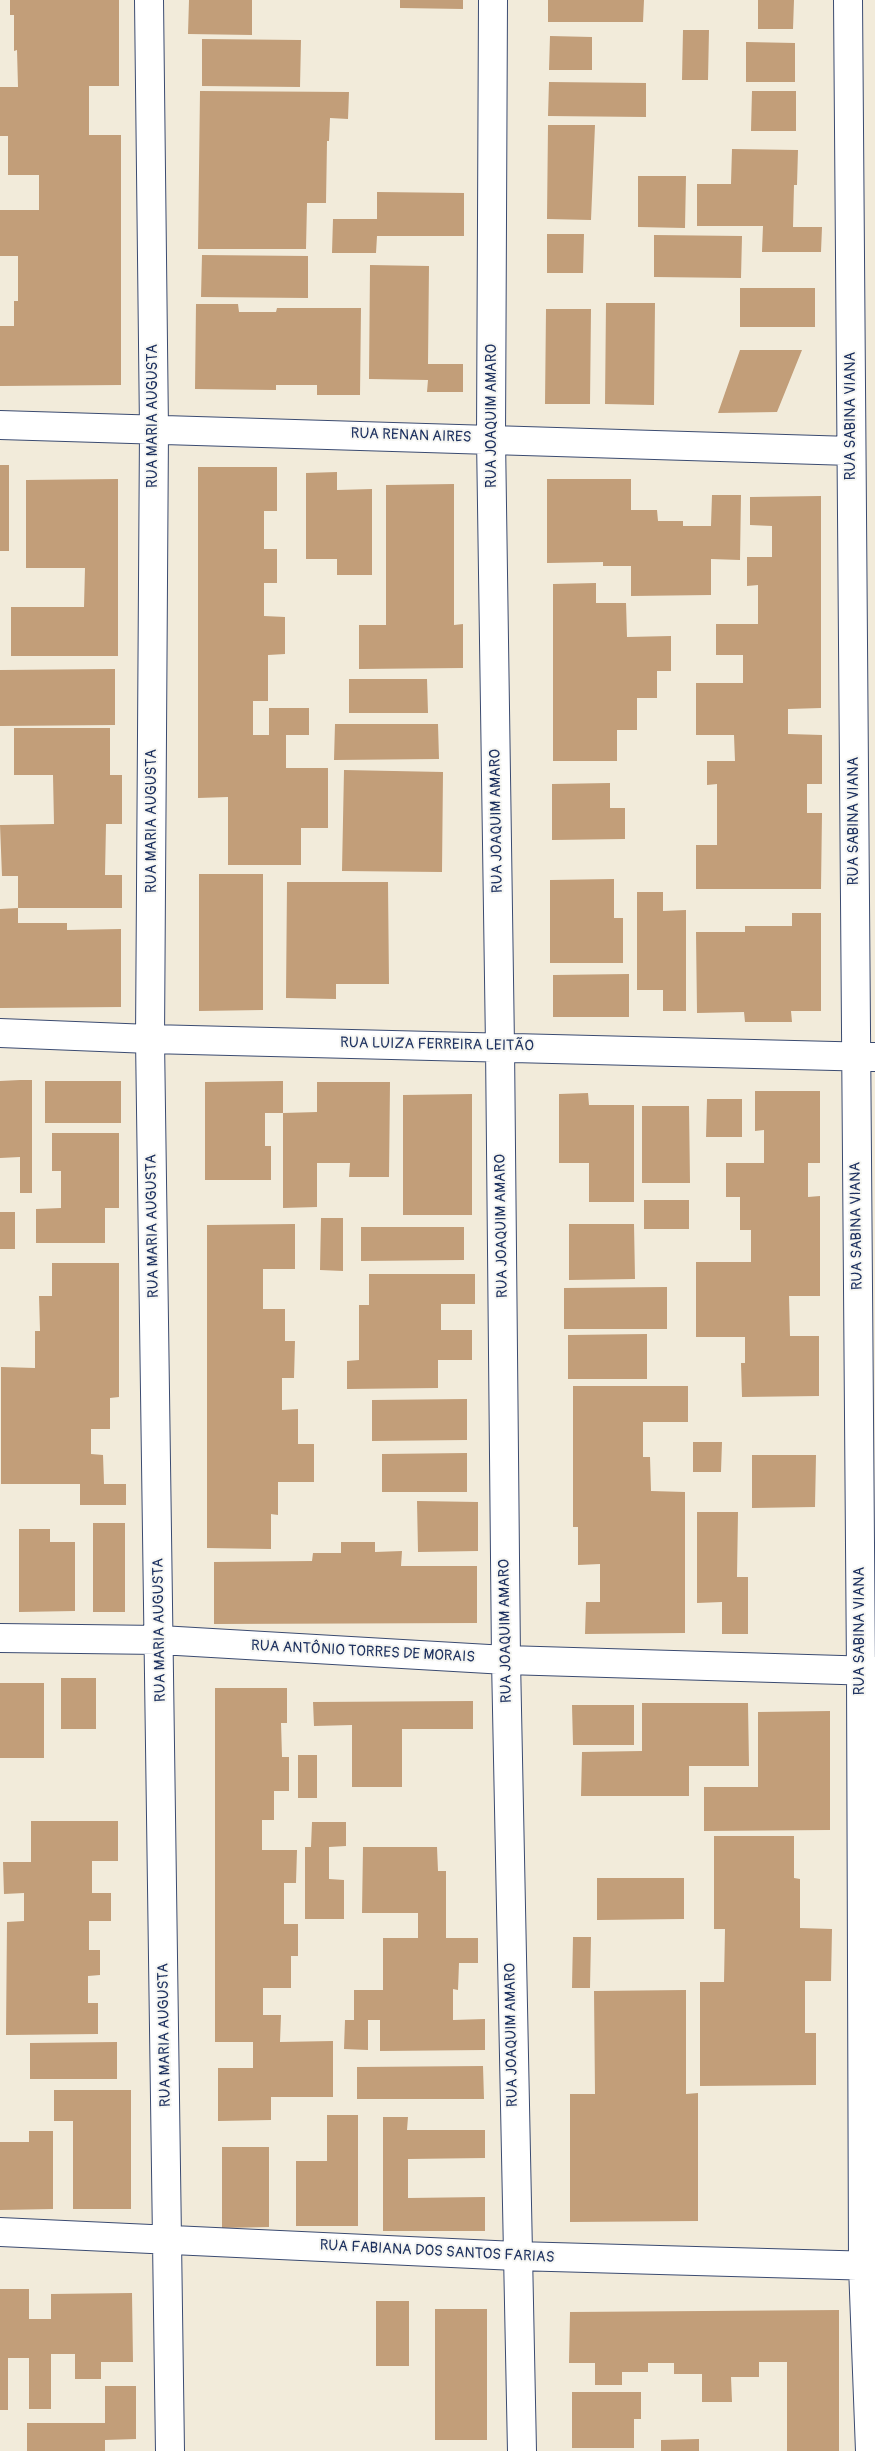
<!DOCTYPE html>
<meta charset="utf-8">
<style>
body{margin:0}
canvas{display:block;background:#f2ebda}
</style>
<canvas width="875" height="2451"></canvas>
<script>
const g = document.querySelector('canvas').getContext('2d');
g.lineJoin = 'round';
function fill(path, color) {
  g.fillStyle = color;
  g.fill(path, 'evenodd');
}
function toPath(rows) {
  const path = new Path2D();
  for (const r of rows) {
    path.moveTo(r[0], r[1]);
    for (let i = 2; i < r.length; i += 2) path.lineTo(r[i], r[i + 1]);
  }
  return path;
}
function strokePath(path, color, width, dash) {
  g.strokeStyle = color;
  g.lineWidth = width;
  g.lineCap = dash ? 'butt' : 'round';
  g.setLineDash(dash || []);
  g.stroke(path);
}
function write(font, color, halo, rows, align = 'center') {
  g.font = font + ' Pangolin,sans-serif';
  g.lineWidth = 4;
  g.setLineDash([]);
  g.textBaseline = 'middle';
  g.strokeStyle = halo;
  g.fillStyle = color;
  for (const [text, x, y, turn = 0] of rows) {
    g.save();
    g.translate(x, y);
    g.rotate((+turn || 0) * Math.PI / 180);
    g.textAlign = isNaN(turn) ? turn : align;
    if (halo) g.strokeText(text, 0, 0);
    g.fillText(text, 0, 0);
    g.restore();
  }
}
fill(toPath([
 [10,0,119,0,119,86,89,86,89,135,121,135,121,385,0,386,0,326,14,326,14,301,18,301,18,256,0,256,0,210,39,210,39,175,8,175,8,136,0,136,0,87,18,87,17,50,14,51,14,15,10,15],
 [189,0,252,0,252,35,188,34],
 [400,0,463,0,463,9,400,8],
 [548,0,644,0,643,22,548,22],
 [758,0,794,0,793,29,758,29],
 [683,30,709,30,708,80,682,80],
 [550,36,592,37,592,70,549,70],
 [202,39,301,40,300,87,202,86],
 [746,42,795,43,795,82,746,82],
 [549,82,646,83,646,117,548,116],
 [200,91,349,92,348,119,330,118,329,141,327,141,326,203,307,203,306,249,198,249],
 [752,91,796,91,796,131,751,131],
 [548,125,595,125,591,220,547,219],
 [732,149,798,150,797,185,794,185,793,227,822,227,821,252,762,252,763,226,697,226,697,184,731,184],
 [638,176,686,176,685,228,638,227],
 [377,192,464,193,464,236,377,236,376,253,332,253,333,219,377,219],
 [547,234,584,234,583,273,547,273],
 [654,235,742,236,741,278,654,277],
 [202,255,308,256,308,298,201,297],
 [370,265,429,266,428,364,463,364,463,392,427,392,428,380,369,379],
 [740,288,815,288,815,327,740,327],
 [606,303,655,303,654,405,605,404],
 [196,304,238,304,239,312,276,312,277,308,361,308,360,395,317,395,317,385,276,385,276,390,195,389],
 [546,309,591,309,590,404,545,404],
 [740,350,802,350,777,412,718,413],
 [0,465,9,465,9,551,0,551],
 [198,467,277,467,277,511,264,511,264,549,277,549,277,583,264,583,264,616,285,617,285,654,268,655,268,701,253,701,253,735,269,735,269,708,309,708,309,735,286,735,286,768,328,768,328,828,301,828,301,865,228,865,228,797,198,798],
 [337,472,337,490,372,489,372,575,337,575,337,559,306,559,306,473],
 [118,479,118,656,11,656,11,607,84,607,85,568,26,568,26,480],
 [547,479,631,479,631,510,657,510,658,521,683,521,683,526,711,526,712,495,741,495,740,560,711,559,711,595,631,596,631,566,603,566,603,562,547,563],
 [454,484,454,625,463,624,463,668,359,669,359,625,386,625,386,485],
 [821,496,821,708,788,709,788,734,822,735,822,784,807,784,807,813,822,813,821,889,696,889,696,845,717,845,717,784,707,785,707,761,735,761,734,735,696,735,696,683,743,683,743,655,716,655,716,624,758,624,758,585,747,586,747,557,772,557,772,526,750,525,750,497],
 [596,583,596,603,626,603,627,637,671,636,671,671,657,671,657,698,637,698,637,730,617,730,617,761,553,761,553,584],
 [115,669,115,725,0,726,0,670],
 [349,679,427,679,428,713,349,713],
 [335,724,438,724,439,759,334,760],
 [14,728,110,728,110,775,122,775,122,824,106,824,105,875,122,875,122,908,18,908,18,876,2,876,0,825,54,824,53,775,14,775],
 [344,770,443,772,442,872,342,871],
 [610,783,610,808,625,808,625,839,552,840,552,784],
 [199,874,263,874,263,1010,199,1011],
 [614,879,614,918,623,918,623,963,550,963,550,880],
 [287,882,388,882,389,984,336,984,336,999,286,998],
 [637,892,663,892,663,911,686,910,686,1011,663,1011,663,990,637,990],
 [18,908,18,923,67,923,67,930,121,929,121,1007,0,1008,0,909],
 [792,913,821,913,821,1011,791,1011,792,1022,745,1022,744,1012,697,1013,696,932,745,932,745,926,792,926],
 [629,974,629,1017,553,1017,553,975],
 [20,1080,32,1080,32,1193,20,1193,20,1157,0,1158,0,1081],
 [45,1081,121,1081,121,1123,45,1123],
 [283,1081,283,1113,265,1113,265,1146,271,1146,271,1180,205,1180,205,1082],
 [317,1082,390,1082,389,1177,349,1177,350,1163,317,1163,317,1207,283,1208,283,1113,317,1112],
 [755,1091,820,1091,820,1163,808,1163,808,1197,820,1196,820,1296,789,1296,790,1336,819,1336,819,1396,742,1397,741,1363,745,1363,745,1337,696,1337,696,1262,751,1262,751,1230,740,1230,740,1197,726,1197,726,1163,764,1163,764,1130,755,1131],
 [588,1093,589,1105,634,1105,634,1202,589,1202,589,1163,559,1163,559,1094],
 [472,1094,472,1215,403,1215,403,1095],
 [707,1099,742,1099,742,1137,706,1137],
 [642,1106,689,1106,690,1183,642,1183],
 [52,1133,119,1133,119,1208,105,1208,105,1243,36,1243,36,1209,61,1208,61,1171,52,1171],
 [644,1200,689,1200,689,1229,644,1229],
 [0,1212,15,1212,15,1249,0,1249],
 [321,1218,343,1218,343,1271,320,1270],
 [295,1224,295,1269,263,1269,263,1309,285,1309,285,1341,295,1341,294,1378,282,1378,282,1410,298,1409,298,1444,314,1444,314,1482,278,1482,278,1515,271,1514,271,1549,207,1548,207,1225],
 [569,1224,634,1224,635,1279,569,1280],
 [361,1227,464,1227,464,1260,361,1261],
 [52,1263,119,1263,119,1397,110,1398,110,1429,91,1429,91,1454,103,1455,104,1484,126,1484,126,1505,80,1505,80,1484,1,1484,1,1367,35,1368,35,1331,40,1331,39,1296,52,1296],
 [369,1274,475,1274,475,1304,441,1304,441,1330,472,1330,472,1360,438,1360,438,1388,347,1389,347,1361,359,1360,359,1305,369,1305],
 [667,1287,667,1329,564,1329,564,1288],
 [647,1334,647,1379,568,1379,568,1335],
 [573,1386,688,1386,688,1422,643,1422,643,1457,650,1457,651,1491,685,1492,685,1633,585,1634,586,1602,600,1602,600,1564,578,1565,578,1527,573,1527],
 [467,1399,467,1440,372,1441,372,1400],
 [693,1442,722,1442,721,1472,693,1472],
 [467,1453,467,1492,382,1492,382,1454],
 [752,1455,816,1455,815,1507,752,1508],
 [417,1501,478,1502,478,1551,418,1552],
 [697,1512,738,1512,737,1577,748,1577,748,1634,722,1634,722,1602,697,1603],
 [93,1523,125,1523,125,1612,93,1612],
 [19,1529,50,1529,50,1542,75,1542,75,1611,19,1612],
 [341,1542,375,1542,375,1552,402,1551,401,1566,477,1566,477,1623,214,1624,214,1562,312,1561,313,1553,341,1553],
 [61,1678,96,1678,96,1729,61,1729],
 [0,1683,44,1683,44,1758,0,1758],
 [215,1688,287,1688,287,1723,281,1723,282,1757,289,1757,289,1791,274,1791,274,1820,262,1820,262,1850,297,1850,296,1883,284,1883,284,1924,298,1924,298,1956,291,1956,291,1988,263,1988,263,2015,281,2015,280,2042,333,2041,333,2097,271,2097,271,2120,218,2121,218,2068,253,2068,253,2042,215,2042],
 [473,1701,473,1729,402,1729,402,1787,352,1787,352,1725,314,1726,313,1702],
 [642,1703,748,1703,749,1766,689,1766,689,1796,581,1796,582,1752,642,1751],
 [572,1705,634,1705,634,1745,573,1745],
 [830,1711,830,1830,704,1831,704,1787,758,1787,758,1712],
 [298,1755,317,1755,317,1798,298,1798],
 [31,1821,118,1821,118,1861,92,1861,92,1893,111,1893,111,1921,89,1921,89,1950,100,1950,100,1975,88,1976,88,2003,98,2003,98,2034,6,2035,7,1922,24,1921,24,1893,4,1894,3,1862,31,1862],
 [312,1822,346,1822,346,1846,329,1847,329,1879,344,1880,344,1919,305,1919,305,1847,311,1847],
 [714,1836,794,1836,794,1878,800,1879,800,1928,832,1929,831,1981,805,1981,805,2033,816,2033,816,2085,700,2086,700,1982,724,1982,725,1929,714,1929],
 [363,1847,437,1847,438,1871,446,1871,446,1938,478,1938,478,1963,459,1963,458,1990,453,1989,453,2020,485,2019,485,2050,380,2051,380,2020,368,2020,368,2050,344,2049,345,2020,354,2020,354,1990,383,1990,383,1938,418,1938,418,1913,362,1913],
 [597,1878,684,1878,684,1919,597,1920],
 [573,1937,591,1937,590,1988,572,1988],
 [686,1990,686,2094,698,2093,698,2221,570,2222,570,2094,595,2094,594,1991],
 [117,2042,117,2079,30,2079,30,2043],
 [483,2066,484,2099,357,2099,357,2067],
 [54,2090,131,2090,131,2209,73,2209,73,2121,54,2121],
 [327,2115,358,2115,358,2226,296,2226,296,2161,327,2161],
 [383,2117,408,2117,407,2130,485,2130,485,2158,408,2159,408,2198,485,2197,485,2231,383,2231],
 [29,2131,53,2131,53,2209,0,2210,0,2142,29,2142],
 [222,2147,269,2147,269,2227,222,2228],
 [0,2289,29,2289,29,2319,51,2319,51,2294,132,2293,133,2362,101,2362,101,2379,75,2379,75,2354,51,2354,51,2409,29,2409,29,2358,8,2358,8,2410,0,2410],
 [376,2301,409,2301,409,2366,376,2366],
 [435,2309,487,2309,487,2440,435,2440],
 [839,2310,839,2451,787,2451,787,2362,759,2362,759,2377,731,2377,732,2402,702,2402,702,2374,674,2374,674,2363,648,2363,648,2372,622,2372,622,2385,595,2385,595,2363,569,2363,570,2312],
 [105,2386,136,2386,136,2439,105,2440,105,2451,27,2451,27,2423,105,2423],
 [572,2392,641,2392,641,2419,634,2419,634,2448,572,2448],
 [699,2439,699,2451,661,2451,661,2440]
]), '#c29e79');
const street = toPath([
 [149,0,154,429,150,1039,170,2451],
 [493,0,491,438,500,1046,506,1660,522,2451],
 [848,0,861,1671,863,2266,870,2451],
 [0,425,851,451],
 [0,1033,150,1039,875,1057],
 [0,1638,160,1640,506,1660,875,1671],
 [0,2232,516,2256,875,2266]
]);
strokePath(street, '#3b4b71', 30);
strokePath(street, '#fff', 28);
write('15px', '#1b2f5e', '#f6f6f2', [
 ["RUA MARIA AUGUSTA",153,416,-90],
 ["RUA JOAQUIM AMARO",492,416,-90],
 ["RUA SABINA VIANA",851,416,-90],
 ["RUA RENAN AIRES",411,436,2],
 ["RUA MARIA AUGUSTA",152,821,-90],
 ["RUA JOAQUIM AMARO",497,821,-91],
 ["RUA SABINA VIANA",854,821,-90],
 ["RUA LUIZA FERREIRA LEITÃO",437,1045,1],
 ["RUA MARIA AUGUSTA",153,1226,-91],
 ["RUA JOAQUIM AMARO",502,1226,-91],
 ["RUA SABINA VIANA",857,1226,-91],
 ["RUA MARIA AUGUSTA",160,1630,-91],
 ["RUA JOAQUIM AMARO",506,1631,-91],
 ["RUA SABINA VIANA",860,1631,-90],
 ["RUA ANTÔNIO TORRES DE MORAIS",363,1652,3],
 ["RUA MARIA AUGUSTA",165,2035,-91],
 ["RUA JOAQUIM AMARO",512,2035,-91],
 ["RUA FABIANA DOS SANTOS FARIAS",437,2252,3]
]);
</script>
